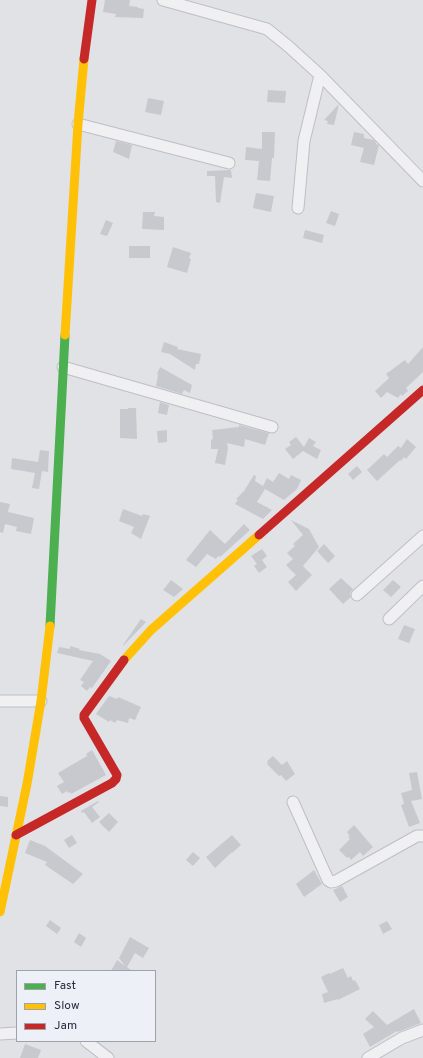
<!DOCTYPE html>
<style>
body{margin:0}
#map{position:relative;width:423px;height:1058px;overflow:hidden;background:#e0e2e6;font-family:Overpass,sans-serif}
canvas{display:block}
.legend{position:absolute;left:16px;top:970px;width:140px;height:72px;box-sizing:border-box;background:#edf0f6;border:1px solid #9ea2ad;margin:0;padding:5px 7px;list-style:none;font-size:12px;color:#272c3f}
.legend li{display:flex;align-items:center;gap:8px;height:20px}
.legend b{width:20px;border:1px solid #9ea2ad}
</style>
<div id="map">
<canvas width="423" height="1058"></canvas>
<ul class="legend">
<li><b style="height:5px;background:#4caf50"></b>Fast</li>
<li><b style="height:5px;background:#ffc107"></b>Slow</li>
<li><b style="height:5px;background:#c62828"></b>Jam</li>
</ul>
</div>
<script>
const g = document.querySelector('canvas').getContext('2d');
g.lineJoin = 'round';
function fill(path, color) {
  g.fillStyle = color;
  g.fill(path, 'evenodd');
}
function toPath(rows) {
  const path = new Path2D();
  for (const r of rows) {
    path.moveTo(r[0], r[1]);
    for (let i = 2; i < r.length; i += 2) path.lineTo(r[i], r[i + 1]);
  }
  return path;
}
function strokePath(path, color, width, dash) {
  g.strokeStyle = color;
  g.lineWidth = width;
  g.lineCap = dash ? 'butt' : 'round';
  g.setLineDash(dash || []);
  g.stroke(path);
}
fill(toPath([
 [105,0,130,0,129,6,138,7,138,8,144,9,143,18,115,17,116,14,103,12],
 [268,90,286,91,285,103,267,102],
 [148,98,164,101,161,115,145,112],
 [339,104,334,125,327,124,328,121,324,120],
 [262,132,275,132,274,158,272,158,270,181,257,180,259,161,245,160,246,147,262,149],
 [354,132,364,134,364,138,374,140,376,143,376,144,379,145,374,165,360,162,364,148,351,145],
 [116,141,132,145,129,159,113,152],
 [231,170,232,178,224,177,220,203,216,202,215,176,207,176,207,171],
 [256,193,274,196,271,212,253,208],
 [331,211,339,214,335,226,326,223],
 [143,212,155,212,154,216,164,217,164,230,142,229],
 [106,220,113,223,107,236,100,234],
 [305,230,324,235,322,243,303,238],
 [129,246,150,246,150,258,129,258],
 [173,247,191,253,189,258,191,259,187,273,167,267],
 [164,342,178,347,177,349,201,354,199,364,196,364,195,370,170,354,161,352],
 [423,347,423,372,406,388,408,391,402,396,401,394,398,398,387,392,381,398,375,391,389,378,386,374,405,360,408,364],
 [160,367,192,385,190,393,184,390,182,394,156,386,158,375,157,374],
 [160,402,169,405,167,415,158,413],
 [128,408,136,408,137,439,120,438,120,409,128,409],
 [239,425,269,433,265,445,245,439,244,447,227,443,228,448,225,465,215,463,218,449,211,449,211,440,213,439,212,430,239,427],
 [167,430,167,442,158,443,157,431],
 [296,437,304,447,309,438,316,442,313,446,321,450,317,459,303,451,293,459,285,449,291,445,289,442],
 [407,439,416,447,406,459,404,457,401,461,400,460,377,481,367,470,384,454,387,457,398,446,401,448],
 [40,450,49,451,48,472,42,471,39,489,32,488,35,473,11,469,12,458,38,462],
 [357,466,362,472,353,480,348,474],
 [279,473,289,479,291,475,301,480,297,489,284,500,265,489,257,502,272,510,263,519,235,504,238,500,236,499,244,491,254,475,256,476,255,481,263,486,267,478,273,482],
 [0,502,10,504,8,512,34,518,31,534,16,531,17,527,5,524,3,533,0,532],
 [123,509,142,516,143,514,150,516,141,539,131,533,134,527,119,521],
 [291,520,309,529,319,547,303,566,312,575,296,591,288,582,296,575,286,565,293,559,287,553,295,546,293,544,303,535],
 [244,524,250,530,220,557,218,556,216,559,207,554,196,567,186,560,210,530,225,544],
 [324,544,335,556,328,563,317,551],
 [262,549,267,556,262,560,267,567,259,573,254,566,257,564,251,556],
 [341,578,353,589,350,593,351,597,343,604,329,589],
 [171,580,183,589,174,597,163,590],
 [393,580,401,587,391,597,383,590],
 [141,619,146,622,123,646,123,645],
 [404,625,415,629,409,643,398,639],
 [70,646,80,649,79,650,100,654,111,661,92,688,90,687,87,691,81,686,84,682,80,680,93,661,57,653,59,647,70,649],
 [109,696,117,699,118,697,141,707,135,720,129,718,128,723,117,720,115,723,110,720,109,722,96,714],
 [92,750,106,775,71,794,70,792,68,793,67,791,62,794,57,786,64,782,58,773,87,756,86,754],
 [273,756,282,765,287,761,295,774,286,781,281,775,279,776,267,764,268,763,267,761],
 [417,772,422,799,411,801,420,823,409,827,401,805,404,804,401,793,412,790,409,773],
 [0,796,8,797,8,807,0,806],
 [98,801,99,802,92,807,100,817,92,823,84,812,82,813,81,811],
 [109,813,118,822,109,832,99,822],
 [354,825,373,847,363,856,360,852,351,860,349,857,347,858,339,850,350,839,348,837,350,836,347,832],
 [72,835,77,843,69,848,64,840],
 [232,835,241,845,232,853,232,852,215,868,206,857],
 [30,840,45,846,83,874,73,884,45,865,47,862,25,853],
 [193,852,200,858,193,866,186,860],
 [314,870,322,884,304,897,296,884],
 [342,886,348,897,340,902,333,890],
 [50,920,61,928,57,934,46,926],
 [387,921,392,929,383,934,379,925],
 [79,933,86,938,81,947,74,942],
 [130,937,149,948,143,958,135,953,127,967,132,971,111,971,117,960,125,966,119,958],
 [343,968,348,978,351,976,353,981,355,980,360,989,338,1000,338,999,324,1003,322,994,328,992,321,977,329,973,330,974],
 [414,1009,421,1023,398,1032,397,1031,370,1047,363,1034,374,1027,365,1019,373,1011,387,1025],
 [25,1044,41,1050,38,1058,20,1058]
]), '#c7c9ce');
const street = toPath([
 [163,0,267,29,288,46,320,75,423,181],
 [78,124,229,163],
 [298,208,304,141,320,75],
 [63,367,213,410,272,427],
 [357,595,423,536],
 [389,619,423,586],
 [0,701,41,701],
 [293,802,328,880,331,882,336,881,417,836,423,836],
 [0,1034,17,1033],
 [86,1041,108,1058],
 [368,1058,402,1038,423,1030]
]);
strokePath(street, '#bdbfc3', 13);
strokePath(street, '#f0f0f2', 11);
strokePath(toPath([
 [50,626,65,335]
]), '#4caf50', 9);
strokePath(toPath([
 [65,335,78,124,84,59],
 [124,660,151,630,259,535],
 [0,912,27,784,41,701,50,626]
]), '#ffc107', 9);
strokePath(toPath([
 [84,59,92,0],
 [259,535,423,390],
 [16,835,112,783,116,779,117,775,84,718,84,715,124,660]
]), '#c62828', 9);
</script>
